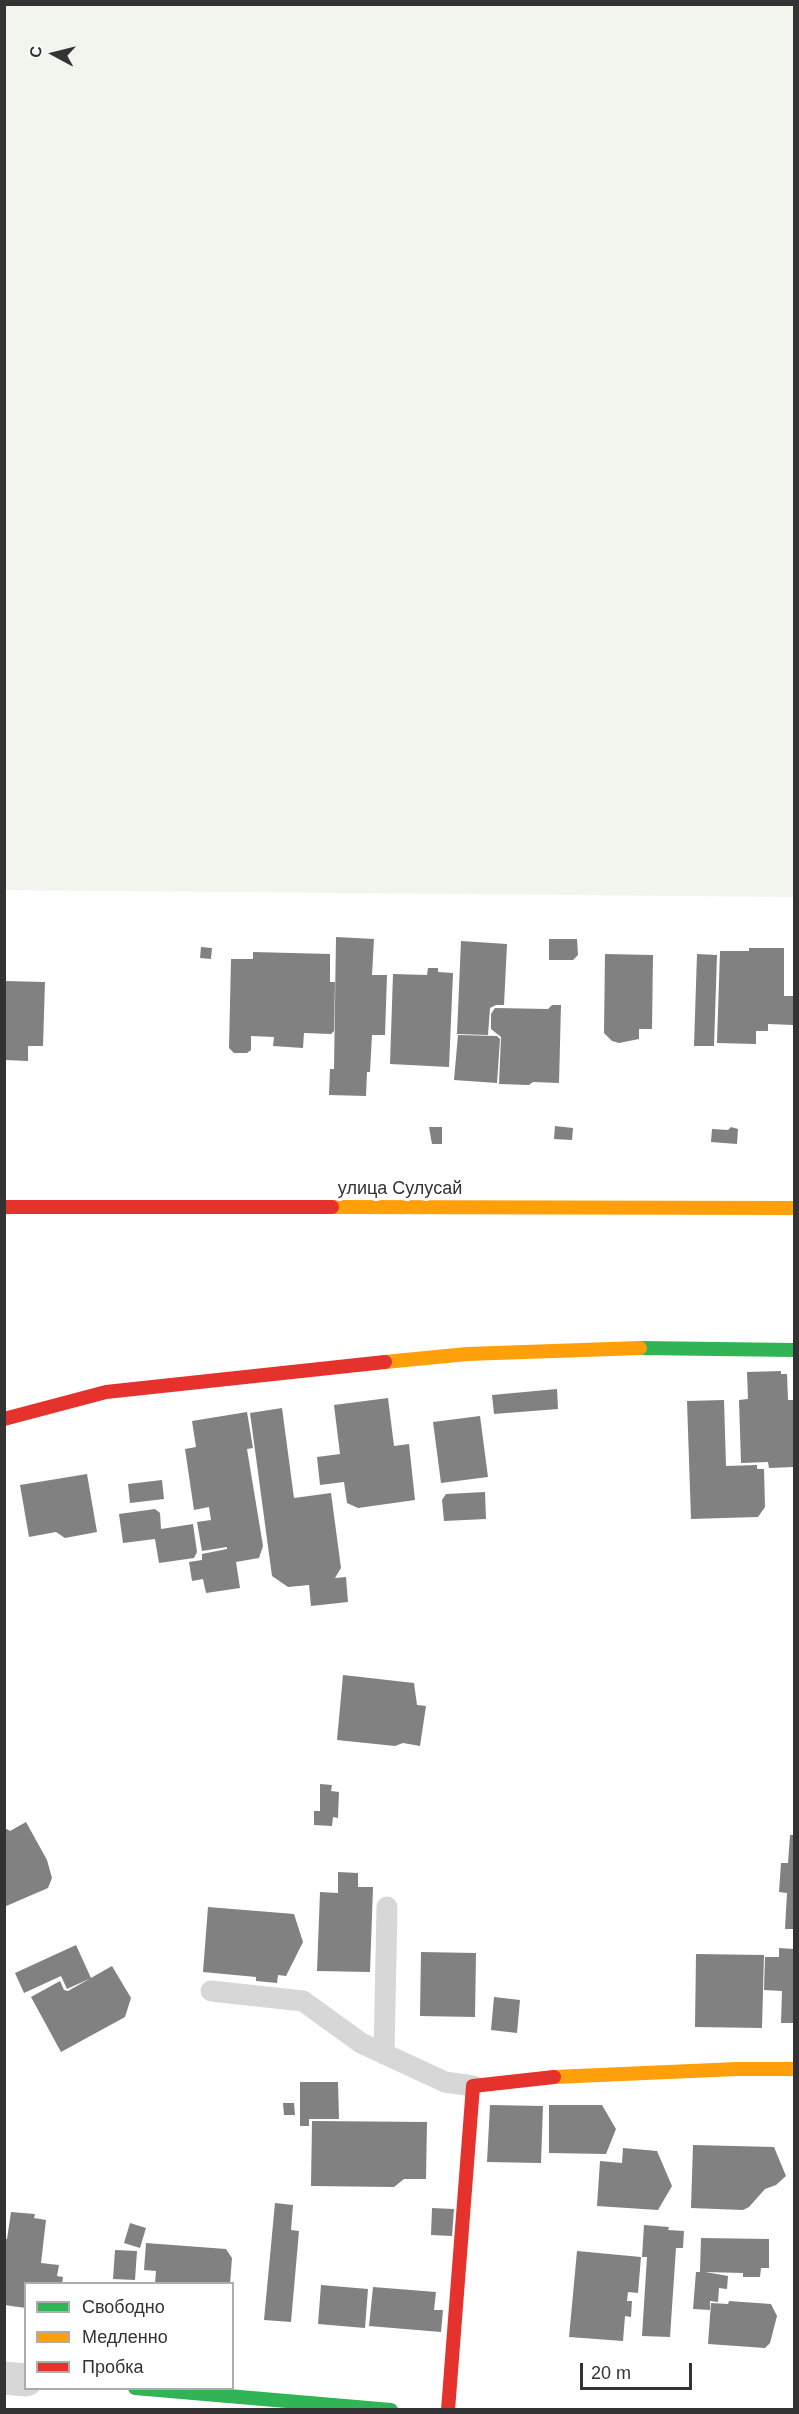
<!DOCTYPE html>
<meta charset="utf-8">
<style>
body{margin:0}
#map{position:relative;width:799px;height:2414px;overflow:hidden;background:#fff;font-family:Arial,sans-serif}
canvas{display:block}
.frame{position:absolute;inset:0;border:6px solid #333;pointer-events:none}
.legend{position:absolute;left:24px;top:2282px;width:210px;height:108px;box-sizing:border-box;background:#fff;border:2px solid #adadad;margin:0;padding:8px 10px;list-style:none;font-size:18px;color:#333}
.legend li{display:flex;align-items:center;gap:12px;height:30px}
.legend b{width:30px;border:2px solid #adadad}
.north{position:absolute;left:24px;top:24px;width:60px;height:60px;-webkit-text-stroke:4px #fff;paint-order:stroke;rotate:277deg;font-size:16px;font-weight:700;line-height:24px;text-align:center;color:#333}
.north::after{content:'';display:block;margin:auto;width:21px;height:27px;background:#333;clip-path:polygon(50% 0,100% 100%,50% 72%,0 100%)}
.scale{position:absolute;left:580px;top:2363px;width:112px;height:27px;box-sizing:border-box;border:3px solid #333;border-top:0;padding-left:8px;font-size:18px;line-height:21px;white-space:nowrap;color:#333;-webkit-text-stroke:4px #fff;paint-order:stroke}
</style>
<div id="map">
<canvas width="799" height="2414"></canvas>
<div class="frame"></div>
<ul class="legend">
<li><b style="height:8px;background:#30b455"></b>Свободно</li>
<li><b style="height:8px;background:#ff9f0a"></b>Медленно</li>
<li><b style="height:8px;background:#e5322d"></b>Пробка</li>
</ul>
<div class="north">С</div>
<div class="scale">20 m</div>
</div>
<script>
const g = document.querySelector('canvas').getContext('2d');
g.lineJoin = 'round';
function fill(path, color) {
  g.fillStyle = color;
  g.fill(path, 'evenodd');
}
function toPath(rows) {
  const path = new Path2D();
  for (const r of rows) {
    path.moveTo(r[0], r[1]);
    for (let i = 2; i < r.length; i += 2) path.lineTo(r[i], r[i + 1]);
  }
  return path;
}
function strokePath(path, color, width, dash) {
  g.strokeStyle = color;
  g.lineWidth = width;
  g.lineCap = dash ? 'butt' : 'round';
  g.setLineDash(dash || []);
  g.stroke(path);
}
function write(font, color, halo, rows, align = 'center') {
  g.font = font + ' Arial,sans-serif';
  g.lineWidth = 6;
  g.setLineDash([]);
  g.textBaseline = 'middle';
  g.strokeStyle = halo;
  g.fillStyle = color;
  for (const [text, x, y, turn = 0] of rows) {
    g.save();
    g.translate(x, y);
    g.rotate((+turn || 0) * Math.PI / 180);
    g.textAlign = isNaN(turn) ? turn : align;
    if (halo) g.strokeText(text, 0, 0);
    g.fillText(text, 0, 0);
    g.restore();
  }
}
fill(toPath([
 [5,4,794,5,794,897,5,890]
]), '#f1f5ed');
fill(toPath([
 [336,937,374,939,372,975,387,975,385,1035,372,1035,370,1072,367,1072,366,1096,329,1095,330,1069,334,1069],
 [549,939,577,939,578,955,573,960,549,960],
 [461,941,507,944,504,1005,496,1005,490,1008,488,1035,457,1034],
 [201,947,212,948,211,959,200,958],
 [749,948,784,948,784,996,794,996,794,1025,768,1024,768,1031,756,1031,756,1044,717,1043,720,951,749,951],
 [253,952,330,954,330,982,335,982,334,1031,331,1034,304,1033,303,1048,273,1046,274,1037,251,1036,251,1050,247,1053,234,1053,229,1048,231,959,253,959],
 [605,954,653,955,652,1029,639,1029,639,1039,619,1043,612,1041,604,1033],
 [697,954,717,955,714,1046,694,1046],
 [428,968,438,968,438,972,453,973,449,1067,390,1064,393,974,427,975],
 [5,981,45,982,43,1046,28,1046,28,1061,5,1060],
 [552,1005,561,1005,559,1083,533,1082,529,1085,499,1084,501,1037,491,1029,491,1014,495,1008,548,1009],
 [458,1035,497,1036,500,1039,497,1083,454,1080],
 [555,1126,573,1128,572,1140,554,1139],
 [429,1127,442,1127,442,1144,432,1144],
 [731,1127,738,1129,737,1144,711,1142,712,1129,728,1130],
 [781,1371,781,1374,787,1374,788,1400,794,1400,794,1467,769,1468,768,1462,741,1463,739,1400,748,1399,747,1372],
 [557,1389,558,1409,494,1414,492,1395],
 [388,1398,394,1446,409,1444,415,1500,358,1508,347,1503,344,1482,320,1485,317,1457,340,1454,334,1405],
 [724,1400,726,1466,757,1465,757,1469,764,1469,765,1507,758,1517,691,1519,687,1401],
 [282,1408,294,1498,331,1493,341,1568,335,1578,346,1577,348,1602,311,1606,309,1585,288,1587,272,1576,250,1413],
 [247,1412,253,1448,247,1449,263,1546,259,1558,236,1562,240,1588,206,1593,203,1579,192,1581,189,1562,202,1560,202,1554,227,1549,227,1547,202,1551,197,1522,211,1520,209,1507,194,1510,185,1449,196,1447,192,1421],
 [480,1416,488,1477,441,1483,433,1422],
 [87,1474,97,1532,65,1538,56,1532,29,1537,20,1485],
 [162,1480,164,1499,130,1503,128,1484],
 [485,1492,486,1519,444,1521,442,1500,446,1494],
 [155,1509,160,1513,161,1529,193,1524,197,1552,194,1558,159,1563,155,1539,123,1543,119,1514],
 [343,1675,414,1683,417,1705,426,1706,420,1746,403,1743,395,1746,337,1740],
 [320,1784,332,1785,331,1791,339,1792,338,1818,333,1817,332,1826,314,1825,314,1811,320,1811],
 [26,1822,47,1860,52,1878,48,1888,4,1907,4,1830,7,1829,10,1831],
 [790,1835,794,1835,794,1929,785,1929,787,1893,779,1892,781,1863,788,1863],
 [338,1872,358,1873,358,1887,373,1887,370,1972,317,1971,320,1892,338,1893],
 [208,1907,294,1914,303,1942,286,1976,278,1975,277,1983,256,1981,256,1977,203,1972],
 [76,1945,91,1978,67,1989,61,1976,24,1993,15,1973],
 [779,1948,794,1949,794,2023,781,2023,782,1991,764,1990,765,1957,779,1957],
 [421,1952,476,1953,475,2017,420,2016],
 [696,1954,764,1955,762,2028,695,2027],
 [112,1966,131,1998,125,2017,61,2052,31,1997,60,1981,64,1990,68,1991],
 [494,1997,520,2000,517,2033,491,2030],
 [300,2082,338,2082,339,2119,309,2119,309,2126,300,2126],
 [283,2103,294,2103,295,2115,284,2115],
 [490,2105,543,2106,541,2163,487,2162],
 [549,2105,602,2105,616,2129,606,2154,549,2153],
 [312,2121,427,2122,426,2179,404,2179,394,2187,311,2186],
 [693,2145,774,2147,786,2176,776,2185,765,2189,749,2207,743,2210,691,2208],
 [623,2148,657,2151,672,2186,658,2210,597,2206,600,2161,622,2163],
 [275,2203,293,2205,291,2230,299,2231,291,2322,264,2320],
 [432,2208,454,2209,452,2236,431,2235],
 [11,2212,35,2214,34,2218,46,2220,41,2263,59,2265,57,2276,63,2277,62,2284,26,2284,26,2308,4,2305,4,2239,7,2239],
 [130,2223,146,2228,140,2248,124,2243],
 [644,2225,669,2227,668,2230,684,2231,683,2248,676,2248,670,2337,642,2336,647,2257,642,2257],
 [701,2238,769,2239,769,2268,761,2268,760,2277,743,2277,743,2273,705,2272,728,2276,727,2289,719,2288,718,2302,710,2301,710,2310,693,2309,696,2272,700,2272],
 [146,2243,226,2249,232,2258,230,2284,155,2284,156,2271,144,2270],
 [115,2250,137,2251,135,2280,113,2279],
 [577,2251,641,2257,638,2293,628,2292,627,2301,632,2301,631,2317,625,2316,623,2341,569,2337],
 [321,2285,368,2289,365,2328,318,2324],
 [373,2287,436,2292,434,2310,443,2310,441,2332,369,2326],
 [729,2301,771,2304,777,2316,770,2343,765,2348,708,2344,711,2303,728,2304]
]), '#818181');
strokePath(toPath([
 [211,1991,303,2001,361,2043,445,2082,473,2086],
 [384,2054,387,1907]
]), '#d7d7d7', 21);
strokePath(toPath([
 [4,2378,26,2380]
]), '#d7d7d7', 33);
strokePath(toPath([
 [640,1348,794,1350],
 [135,2388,391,2410]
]), '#30b455', 14);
strokePath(toPath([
 [332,1207,794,1208],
 [385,1362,467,1354,640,1348],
 [554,2077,737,2069,794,2069]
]), '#ff9f0a', 14);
strokePath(toPath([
 [4,1207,332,1207],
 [4,1419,106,1392,385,1362],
 [448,2410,473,2086,554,2077]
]), '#e5322d', 14);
write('18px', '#333', '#fff', [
 ["улица Сулусай",400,1189]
]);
</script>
